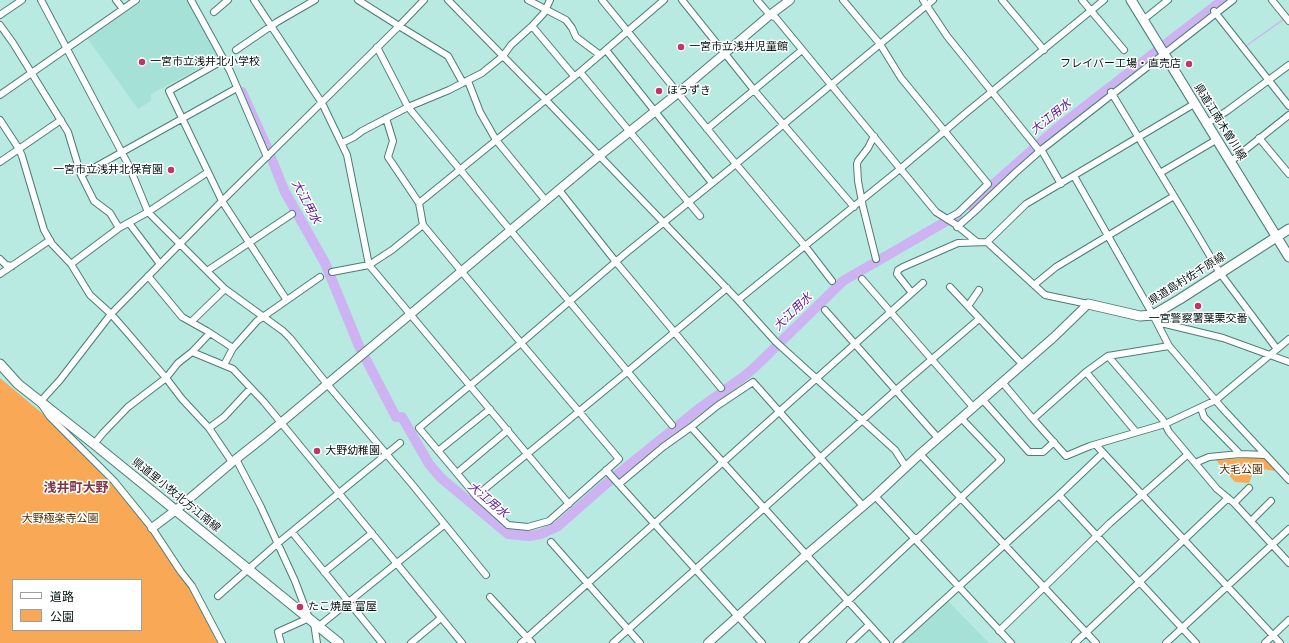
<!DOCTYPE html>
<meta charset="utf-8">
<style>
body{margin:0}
#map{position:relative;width:1289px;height:643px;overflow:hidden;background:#b8eae2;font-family:Figtree,"Noto Sans JP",sans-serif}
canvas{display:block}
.legend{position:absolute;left:12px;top:579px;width:130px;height:52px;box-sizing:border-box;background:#fff;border:1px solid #9aa1a0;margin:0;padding:5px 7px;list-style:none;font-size:12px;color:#031412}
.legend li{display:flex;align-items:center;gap:8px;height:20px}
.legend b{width:20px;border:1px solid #9aa1a0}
</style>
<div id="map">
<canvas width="1289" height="643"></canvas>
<ul class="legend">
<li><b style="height:5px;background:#fff"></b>道路</li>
<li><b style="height:11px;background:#f9a856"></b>公園</li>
</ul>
</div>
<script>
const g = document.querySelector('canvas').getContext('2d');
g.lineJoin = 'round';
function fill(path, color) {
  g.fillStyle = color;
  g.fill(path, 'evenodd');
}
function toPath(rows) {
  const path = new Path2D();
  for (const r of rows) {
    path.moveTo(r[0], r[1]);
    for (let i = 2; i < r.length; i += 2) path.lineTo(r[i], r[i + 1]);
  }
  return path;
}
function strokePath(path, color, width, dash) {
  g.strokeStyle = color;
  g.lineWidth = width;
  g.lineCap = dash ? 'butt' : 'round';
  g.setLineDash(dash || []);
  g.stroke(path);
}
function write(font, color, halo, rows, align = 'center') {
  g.font = font + ' Figtree,"Noto Sans JP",sans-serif';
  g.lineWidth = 3;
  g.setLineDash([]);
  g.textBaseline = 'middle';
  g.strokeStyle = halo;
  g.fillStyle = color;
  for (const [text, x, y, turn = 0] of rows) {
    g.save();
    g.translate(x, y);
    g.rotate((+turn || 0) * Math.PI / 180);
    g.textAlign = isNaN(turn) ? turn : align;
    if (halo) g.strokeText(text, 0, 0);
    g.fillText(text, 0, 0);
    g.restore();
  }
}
fill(toPath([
 [143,0,189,0,218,58,151,94,151,101,138,109,87,38],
 [946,599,989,643,899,643]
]), '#a5e1d7');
fill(toPath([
 [0,378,43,414,116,489,149,529,192,592,217,643,0,643],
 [13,580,141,580,141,630,13,630],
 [1266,457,1276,471,1255,468,1249,483,1235,482,1216,460]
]), '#f9a856');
strokePath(toPath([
 [1246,46,1284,19]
]), '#ceb3f2', 1.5);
strokePath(toPath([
 [242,92,266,145,285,192,325,263,359,346,396,417],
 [970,205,1056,129,1223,0],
 [402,417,429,464,441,478,508,534,529,536,541,534,558,526,607,483,700,408,743,377,755,367,843,281,957,215]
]), '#ceb3f2', 10);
const minor = toPath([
 [41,0,129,166,148,212,225,289,283,331,290,338,327,384,411,483,486,575],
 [116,0,123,9],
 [191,0,230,71,267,157],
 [254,0,322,103,347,155,369,265,569,504],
 [358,0,399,26,448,56,463,83],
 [448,0,545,99,738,300,776,342,895,450,906,467],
 [528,0,566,20,572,28,576,37,600,55],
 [602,0,736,164,805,246,832,281],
 [682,0,754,90,854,207],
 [757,0,770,15,776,18,936,212,955,224,977,242],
 [843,0,880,44,901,78,988,184,958,213,947,219],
 [923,0,947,36,1038,149,1042,151,1061,184],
 [1002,0,1044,50],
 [1082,0,1124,50],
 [1272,0,1289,21],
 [1214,11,1289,106],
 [214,12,228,0],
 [0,15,22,0],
 [1143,20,1168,0],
 [0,25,13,43,68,132,81,175,94,201,110,213,119,228],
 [532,26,574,76],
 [377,47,408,107,672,425],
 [236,50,277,22,315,0],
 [606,50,712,183],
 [220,62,169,91,222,201,286,299],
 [580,72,700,216],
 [468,81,480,112,496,140,546,201],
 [1111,92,1197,234,1220,273,1277,349],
 [0,95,136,0],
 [386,118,393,141,388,157,419,203,423,225,521,343,619,459,549,521,528,527,508,525,476,496,419,428,521,343,626,253,736,164,933,0],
 [0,120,19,149,22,156,44,230,52,244,71,264,90,295,111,314,126,331,166,378,182,399,209,428,232,462],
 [1206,124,1227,111,1289,65],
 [707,129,802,50],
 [874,136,868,148,858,161,857,164,858,181,863,207,876,259],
 [1259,138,1289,174],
 [342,143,354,137,362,131,408,107,449,90,482,73,503,56,511,45,532,26,544,13,550,0],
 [0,162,61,120],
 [1230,162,1289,115],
 [1160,173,1216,140],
 [81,175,237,88],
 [1074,176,1153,315,1169,346,1223,409,1289,480],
 [559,190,616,262,721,388],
 [419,203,580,72,664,0],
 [129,223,160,264],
 [957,227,973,213,1015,173,1041,150,1233,0],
 [987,242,1045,295,1088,304],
 [0,259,6,265,12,266],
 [71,264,119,228,148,212,208,172],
 [207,271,292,214],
 [332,272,369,265,392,250,423,225],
 [0,274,50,240],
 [148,276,182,317,207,331,233,348],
 [862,279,973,407],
 [1034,285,1056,267,1174,196],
 [950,287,1022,364],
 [912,293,897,274,898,270,903,267,958,243,987,242,1026,204,1194,104],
 [738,300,900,169,967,112,1104,0],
 [968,306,979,290],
 [825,310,938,438],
 [191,322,225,289],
 [1157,322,1223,338,1289,362],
 [192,352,210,333],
 [1108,356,1163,420,1169,432,1217,489,1234,503,1289,563],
 [224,365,233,348,257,321,320,277],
 [1086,372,1136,432],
 [1002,382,1033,419,1086,372,1108,356,1169,346],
 [982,399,1029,452,1043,452,1054,442],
 [1201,408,1204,417,1240,454],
 [1033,419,1066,456,1090,446,1165,424,1216,400,1289,339],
 [691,427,886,643],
 [209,428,224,417,251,388],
 [94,444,103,433,128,407,166,378,178,363,192,352,233,369,264,402,462,643],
 [1096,445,1280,643],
 [438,451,490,409],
 [920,454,1096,643],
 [236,459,260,505,295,581,309,618,278,632,281,643],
 [1195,463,1209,457,1240,454,1266,455],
 [606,470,762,643],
 [457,473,508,430],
 [619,484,663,447,691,427,717,406,753,382,863,506],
 [1059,495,1196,643],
 [476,496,627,372,727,288],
 [875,496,1011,643],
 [1234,503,1249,488],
 [1251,521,1271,501],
 [292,532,382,643],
 [916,540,1001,460,961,418],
 [551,542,640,643],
 [324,572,372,533],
 [218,596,278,543,400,443],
 [490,597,532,643],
 [314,623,317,643],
 [319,626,444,525],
 [999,631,1110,523,1187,455],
 [222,643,192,586,181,572,152,528,114,481,50,417,40,402,60,380,111,314,222,201,399,26,424,0],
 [411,643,441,618],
 [521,643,923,283],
 [613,643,896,390,979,319],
 [803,643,915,538],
 [850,643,869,625],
 [897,643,1059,495,1103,453],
 [1075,643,1228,498],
 [1166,643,1289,529],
 [1265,643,1289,620]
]);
const tertiary = toPath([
 [152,528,176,510,236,459,264,437,599,156,678,93,770,15,790,0],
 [708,643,806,555,875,496,920,454,1054,337,1088,304]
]);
const secondary = toPath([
 [1131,0,1289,257],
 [1088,304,1140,316,1153,315,1180,299,1289,229],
 [0,364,18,384,94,444,339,643]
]);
strokePath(minor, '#4d7c75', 8);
strokePath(tertiary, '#4d7c75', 10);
strokePath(secondary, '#4d7c75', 11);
strokePath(minor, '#fff', 6);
strokePath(tertiary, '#fff', 8);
strokePath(secondary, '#fff', 9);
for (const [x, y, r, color] of [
 [681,47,4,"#c23667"],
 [142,62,4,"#c23667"],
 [1189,64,4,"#c23667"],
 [659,91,4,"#c23667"],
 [171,170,4,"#c23667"],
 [1198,306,4,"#c23667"],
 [317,451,4,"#c23667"],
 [300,607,4,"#c23667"]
]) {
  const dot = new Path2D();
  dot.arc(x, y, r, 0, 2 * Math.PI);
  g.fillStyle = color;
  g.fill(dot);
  strokePath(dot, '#fff', 1.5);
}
write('11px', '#031412', '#fff', [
 ["一宮市立浅井児童館",689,47],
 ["一宮市立浅井北小学校",150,62],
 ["フレイバー工場・直売店",1181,64,"right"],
 ["ほうずき",667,91],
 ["一宮市立浅井北保育園",163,170,"right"],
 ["一宮警察署葉栗交番",1198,319,"center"],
 ["大野幼稚園",325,451],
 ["たこ焼屋 富屋",308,607]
], 'left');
write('11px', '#031412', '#fff', [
 ["県道江南木曽川線",1220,122,58],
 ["県道島村佐千原線",1187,279,-32],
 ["県道里小牧北方江南線",176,495,39]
]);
write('11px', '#512e04', '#fff', [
 ["大毛公園",1241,470],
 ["大野極楽寺公園",60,519]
]);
write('italic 12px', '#5f1c95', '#fff', [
 ["大江用水",1051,117,-39],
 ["大江用水",306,202,62],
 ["大江用水",793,312,-44],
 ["大江用水",488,500,40]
]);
write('bold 13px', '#7c364a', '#fff', [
 ["浅井町大野",76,488]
]);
</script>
